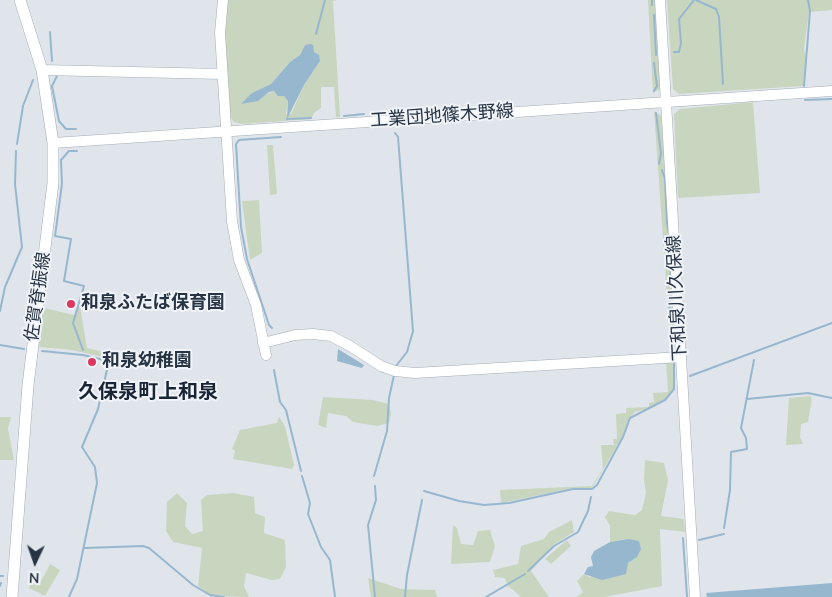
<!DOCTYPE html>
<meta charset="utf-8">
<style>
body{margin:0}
#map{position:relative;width:832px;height:597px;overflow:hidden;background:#e0e5eb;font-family:"Nunito Sans",sans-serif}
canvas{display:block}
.north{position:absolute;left:10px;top:537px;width:50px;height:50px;-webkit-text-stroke:4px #f0f4f8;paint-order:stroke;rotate:183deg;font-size:14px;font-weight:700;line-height:20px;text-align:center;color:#273444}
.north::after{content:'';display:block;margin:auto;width:18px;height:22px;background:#273444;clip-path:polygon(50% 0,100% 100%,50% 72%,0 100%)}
</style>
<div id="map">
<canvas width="832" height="597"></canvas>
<div class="north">N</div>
</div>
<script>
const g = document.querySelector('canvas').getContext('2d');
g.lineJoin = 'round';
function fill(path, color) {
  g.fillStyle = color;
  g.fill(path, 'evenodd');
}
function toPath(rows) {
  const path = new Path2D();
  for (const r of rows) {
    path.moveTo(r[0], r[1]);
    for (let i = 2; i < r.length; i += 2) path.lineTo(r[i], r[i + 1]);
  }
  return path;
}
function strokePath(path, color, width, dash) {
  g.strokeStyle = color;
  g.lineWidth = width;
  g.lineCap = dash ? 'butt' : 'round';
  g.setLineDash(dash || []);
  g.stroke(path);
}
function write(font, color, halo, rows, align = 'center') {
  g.font = font + ' "Nunito Sans","Noto Sans JP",sans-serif';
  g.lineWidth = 4;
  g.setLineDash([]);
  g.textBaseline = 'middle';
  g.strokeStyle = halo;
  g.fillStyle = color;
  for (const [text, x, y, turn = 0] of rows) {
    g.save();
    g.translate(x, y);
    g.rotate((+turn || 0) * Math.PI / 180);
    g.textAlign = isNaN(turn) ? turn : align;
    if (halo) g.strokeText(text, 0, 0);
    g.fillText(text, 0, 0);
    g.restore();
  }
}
fill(toPath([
 [227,0,338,0,333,1,340,117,336,117,334,87,321,87,321,108,314,113,311,119,242,124,234,122,230,117,225,38],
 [305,45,320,61,304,85,291,114,286,114,288,101,284,96,274,91,262,96,252,93,271,84,291,61,300,55],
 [648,0,656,0,660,89,653,93],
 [667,0,832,0,832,10,809,12,804,49,806,57,803,86,679,94,673,89],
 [753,102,760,193,678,198,674,114,680,109],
 [654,111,661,116,666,176,677,349,671,352],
 [267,145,273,145,277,194,270,195],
 [259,200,262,253,250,260,242,201],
 [80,306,87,348,118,355,116,360,72,350,39,347,44,308,74,315],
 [666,362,673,362,675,381,673,389,664,400,651,408,635,412,630,417,622,437,594,485,591,488,573,488,501,503,500,490,592,486,603,469,601,445,614,445,613,439,617,439,616,414,626,413,626,408,649,407,649,403,654,402,653,393,668,392],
 [810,396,812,399,808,422,801,424,800,437,803,444,786,445,789,398],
 [323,397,373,400,389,404,391,414,389,423,377,426,353,422,346,416,328,413,326,428,318,425],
 [0,417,11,417,8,429,14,460,0,460],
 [279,417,285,426,294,465,292,469,233,459,235,451,232,449,240,430,277,423],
 [645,460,664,463,668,480,661,516,684,519,685,532,660,529,662,586,604,597,577,597,583,592,577,581,584,574,590,577,628,563,637,557,628,539,610,542,610,526,605,517,609,511,635,515,642,510,646,493,644,480],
 [177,493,187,503,185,526,192,534,203,531,201,500,207,495,234,493,254,497,255,513,265,517,264,533,285,540,286,567,280,579,271,580,246,573,244,586,249,597,211,596,198,586,202,548,173,542,166,531,167,502],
 [572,520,574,532,553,545,531,571,549,597,521,597,507,585,505,578,495,577,493,570,518,564,521,546,544,539,549,532],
 [453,525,457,528,461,544,473,545,478,531,490,530,495,546,490,562,451,564],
 [567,540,571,546,551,564,545,559],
 [50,564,60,570,45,596,29,588,31,582,39,585],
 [368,578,401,589,435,590,437,597,371,597]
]), '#c8d6c0');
fill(toPath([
 [310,44,313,45,314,52,319,55,320,61,304,85,287,119,288,101,284,96,278,96,274,91,269,92,258,101,241,104,252,93,271,84,291,61,300,55,305,45],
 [338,349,364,365,362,368,337,361],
 [628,539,639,541,641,549,637,557,628,563,626,574,602,580,584,574,588,567,593,566,591,557,594,551,610,542],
 [832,583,832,597,707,597,706,593]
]), '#97b7cf');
strokePath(toPath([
 [696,0,716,9,719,17,723,84],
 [652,5,652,0],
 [654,15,656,55],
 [50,32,52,61],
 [316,34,325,0],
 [674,52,679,52,681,43,679,19,694,0],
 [57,76,52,86,59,121,66,129,76,129],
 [804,86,810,11,808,0],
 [654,91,657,86,654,63],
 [805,100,832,99],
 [656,113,661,153,659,164],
 [377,114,395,112],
 [344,116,364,114],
 [287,119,311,118],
 [395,133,398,137,413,331,407,352,396,366],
 [17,144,23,106,33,80],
 [77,151,69,151,61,160,62,184,55,236,71,239,64,281,84,286,73,323,83,350],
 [662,170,665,179,667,223,669,234],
 [669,239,671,286],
 [671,294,669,302,671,322],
 [0,311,5,287,22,247,15,184,16,151],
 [272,328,269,325,247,259,241,227,236,144,239,140,281,137],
 [673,328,675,334],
 [0,345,24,349],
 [42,351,83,355,109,361,98,409,82,447,95,467,97,483,77,579,69,597],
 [274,370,280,402,286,410,301,471],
 [690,376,832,323],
 [747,399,808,393,832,398],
 [302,476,310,503,308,514,321,547,330,560,335,597],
 [374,476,387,431,389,398,394,375],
 [375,486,376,500,368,525,375,597],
 [424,491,459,501,484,505,509,503,573,489,592,489,597,485,623,437,630,418,665,400,674,389,674,363],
 [724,528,730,490,731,452,747,449,746,438,741,428,754,360],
 [683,538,687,597],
 [699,540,724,534],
 [85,548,143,546,149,548,193,585,210,595,224,597],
 [528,571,554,546,578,532,588,511,591,497],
 [0,576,3,576],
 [0,586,1,583],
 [405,597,407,575,422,500],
 [486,597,525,574]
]), '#97b7cf', 2);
const secondary = toPath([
 [223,0,220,33,232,221,239,260,256,305,266,355],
 [660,0,695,597],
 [42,70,222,74],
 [53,143,832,91],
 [263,343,295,335,313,334,331,336,350,346,381,366,395,371,415,373,681,357]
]);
const primary = toPath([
 [12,597,28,385,53,183,53,143,42,70,20,0]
]);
strokePath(secondary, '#a5acb6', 11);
strokePath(primary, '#9eabb8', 12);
strokePath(secondary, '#fff', 10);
strokePath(primary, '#fff', 11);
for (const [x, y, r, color] of [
 [71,304,5,"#dd385f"],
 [92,362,5,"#dd385f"]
]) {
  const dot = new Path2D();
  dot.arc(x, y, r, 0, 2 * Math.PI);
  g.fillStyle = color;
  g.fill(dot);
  strokePath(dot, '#f0f4f8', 2);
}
write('18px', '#273444', '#f0f4f8', [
 ["工業団地篠木野線",442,117,-4],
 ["佐賀脊振線",39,297,-82],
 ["下和泉川久保線",678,298,-93]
]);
write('bold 18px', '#273444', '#f0f4f8', [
 ["和泉ふたば保育園",81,304],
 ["和泉幼稚園",102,362]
], 'left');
write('bold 20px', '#192535', '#f0f4f8', [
 ["久保泉町上和泉",148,393]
]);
</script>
